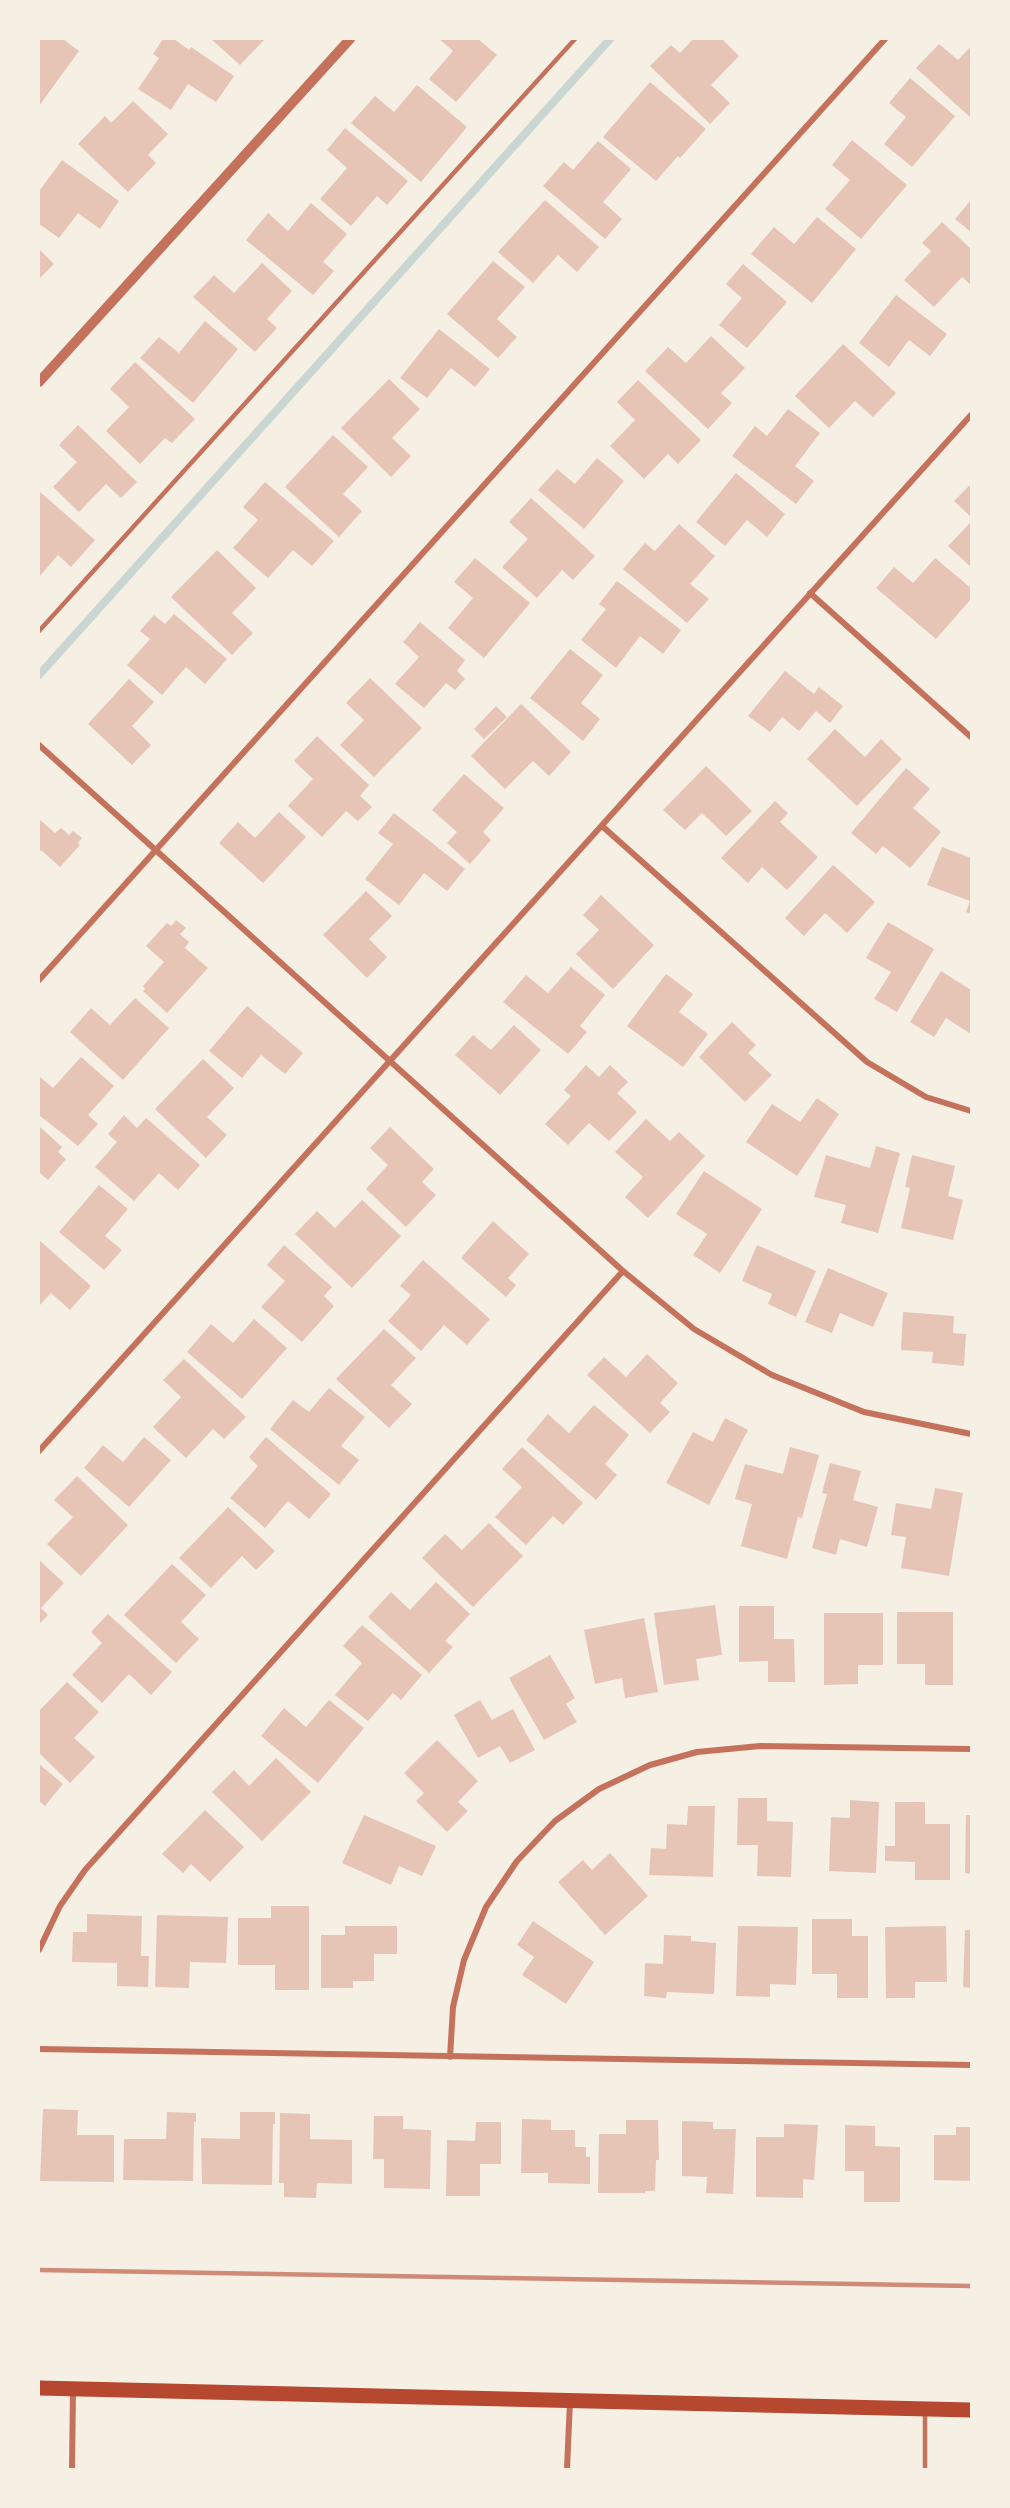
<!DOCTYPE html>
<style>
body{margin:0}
#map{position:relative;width:1010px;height:2508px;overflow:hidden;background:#f6efe4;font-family:"PT Serif",serif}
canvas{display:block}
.frame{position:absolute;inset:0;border:40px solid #f6efe4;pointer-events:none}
</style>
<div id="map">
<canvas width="1010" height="2508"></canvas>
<div class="frame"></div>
</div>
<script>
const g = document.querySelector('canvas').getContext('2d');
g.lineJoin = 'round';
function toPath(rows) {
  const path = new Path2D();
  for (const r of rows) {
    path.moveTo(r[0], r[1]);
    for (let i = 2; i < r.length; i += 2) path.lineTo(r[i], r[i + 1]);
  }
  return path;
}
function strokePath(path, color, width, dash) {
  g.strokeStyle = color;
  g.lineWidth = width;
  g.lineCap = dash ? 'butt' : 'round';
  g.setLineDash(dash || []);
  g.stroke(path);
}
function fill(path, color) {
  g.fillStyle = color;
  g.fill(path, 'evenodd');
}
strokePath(toPath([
 [39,675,610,39]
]), '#c9d6d2', 8);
fill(toPath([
 [39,39,63,39,79,51,39,106],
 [163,39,174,39,189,50,191,47,234,76,216,102,188,84,171,110,138,89,159,58,153,54],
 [211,39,265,39,240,65],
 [439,39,478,39,497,55,456,102,429,79,453,51],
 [693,39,722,39,739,56,711,85,730,103,710,124,650,66,671,45,680,53],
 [939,44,958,60,971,46,971,118,916,68],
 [910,78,955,116,912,167,884,144,906,117,889,103],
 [650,82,706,129,680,158,678,156,656,181,603,137],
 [417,85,467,127,421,182,351,123,375,96,394,112],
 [133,101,168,134,148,155,156,163,128,192,78,144,105,116,111,123],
 [345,128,408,181,387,205,377,196,351,226,320,199,347,168,327,150],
 [852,140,907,185,861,239,825,209,850,180,832,165],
 [598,141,631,169,603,202,622,219,605,239,543,186,564,162,573,170],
 [62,160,119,201,100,229,78,213,59,238,39,224,39,189,40,190],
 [545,200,599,247,577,272,558,255,533,283,498,252],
 [971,200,971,232,955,219],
 [311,203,347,234,323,262,334,271,313,295,246,240,268,213,288,231],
 [817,217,856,249,812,303,751,254,774,227,794,244],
 [942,222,971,249,971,285,962,277,934,307,904,280,931,251,922,243],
 [39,249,54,264,39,279],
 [493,261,525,287,497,319,517,337,498,358,447,314],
 [262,263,292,291,267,319,277,328,255,352,193,297,214,275,234,293],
 [743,264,787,302,747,348,719,325,742,298,726,284],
 [896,295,947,334,930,356,909,340,889,367,859,343],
 [205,321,238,349,193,403,140,358,159,337,179,353],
 [439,329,490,369,475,387,451,368,427,398,400,378],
 [711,336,745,368,721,393,732,403,708,429,645,371,668,347,686,363],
 [843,344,896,393,873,417,855,401,829,428,795,396],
 [135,362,195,419,172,443,165,438,140,464,106,431,129,407,110,389],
 [389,379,420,409,392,438,411,456,391,477,341,428],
 [638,380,701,440,678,464,668,454,644,479,610,446,635,420,617,402],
 [788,409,820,433,795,466,814,481,796,504,732,456,755,426,767,436],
 [78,425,137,482,121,498,106,484,79,512,53,487,77,462,59,445],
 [333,435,368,467,343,494,362,511,339,537,285,487],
 [597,458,624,481,584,529,538,490,557,469,575,484],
 [736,473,785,514,767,537,747,520,725,546,696,522],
 [265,482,334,541,312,566,293,550,268,578,233,548,258,520,243,507],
 [971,484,971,517,954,501],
 [39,491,95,540,71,567,58,555,39,577],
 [531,498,595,556,573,580,562,570,537,598,502,567,528,539,509,522],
 [971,522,971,567,948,546],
 [679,524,715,556,690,584,709,599,687,623,623,569,645,543,655,551],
 [217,550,256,588,232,613,253,633,232,655,171,597],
 [475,558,530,603,484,658,448,628,473,598,454,582],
 [935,558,971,588,971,599,936,639,876,588,894,567,913,583],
 [617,581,681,630,663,654,640,636,616,668,581,640,606,609,599,604],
 [174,614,227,659,205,684,186,667,162,695,127,665,150,639,140,631,154,615,165,624],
 [420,622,465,660,457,671,465,679,455,690,446,683,424,708,395,684,419,657,403,642],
 [570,649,603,675,581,703,600,719,583,741,530,698],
 [785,671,814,694,819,687,843,706,830,723,816,711,799,731,782,717,770,732,748,716],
 [370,678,422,728,374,777,340,745,364,720,346,703],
 [129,679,154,702,132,726,151,745,132,765,88,724],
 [521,704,571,752,549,776,533,761,505,789,471,756],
 [496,706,507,717,484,739,474,729],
 [835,729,865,757,881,739,902,759,857,806,807,759],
 [317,736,369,785,360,796,372,807,358,821,346,811,322,837,288,806,313,779,294,761],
 [706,766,752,811,726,836,702,813,685,830,663,810],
 [906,768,930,789,913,808,941,832,910,868,883,846,876,854,851,833],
 [464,774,504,808,483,832,491,840,470,864,447,843,457,832,432,810],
 [775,801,788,813,780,822,818,857,787,890,762,867,748,883,721,858],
 [279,812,306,837,263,883,219,843,238,822,255,838],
 [394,813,465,869,447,891,424,873,399,905,365,879,393,844,378,833],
 [39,819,55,833,61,828,69,835,73,831,82,838,78,843,80,845,60,867,41,850,39,852],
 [942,847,971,858,971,914,966,912,970,901,927,885],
 [833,865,875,902,847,933,825,913,804,936,785,918],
 [366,891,392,916,369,939,387,957,367,978,323,935],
 [601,895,654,945,613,989,576,954,599,930,583,915],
 [176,920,186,928,180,934,189,942,185,948,208,968,167,1013,143,991,145,989,143,986,164,962,146,946,167,923,171,926],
 [888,922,934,949,897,1012,874,999,891,972,866,958],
 [571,967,605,995,580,1026,587,1032,568,1054,503,1002,526,975,548,993],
 [941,971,971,990,971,1034,946,1018,934,1037,910,1022],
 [666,974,693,994,679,1012,708,1034,683,1067,627,1026],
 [135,998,169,1028,123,1080,70,1032,91,1008,110,1025],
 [247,1006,303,1053,285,1074,261,1055,242,1078,209,1051],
 [732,1022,756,1045,748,1053,772,1075,745,1102,699,1057],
 [514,1025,541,1050,500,1095,455,1055,473,1035,491,1050],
 [81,1057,114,1086,88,1115,98,1124,78,1146,39,1115,39,1076,53,1088],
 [203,1059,234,1088,207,1117,227,1135,206,1158,155,1109],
 [586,1065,599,1077,610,1065,628,1082,617,1093,637,1112,609,1141,589,1123,568,1145,545,1124,571,1096,564,1090],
 [817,1098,839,1114,797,1176,746,1142,772,1104,800,1122],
 [124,1115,137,1128,146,1118,200,1165,178,1190,159,1173,134,1201,95,1167,117,1142,108,1134],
 [646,1119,670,1141,679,1132,705,1156,648,1218,625,1197,643,1177,615,1152],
 [39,1126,62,1147,58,1152,66,1159,48,1180,39,1172],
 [390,1127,434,1169,422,1182,436,1195,406,1227,366,1189,388,1165,370,1148],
 [876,1146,900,1153,878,1233,841,1223,846,1205,814,1197,826,1155,870,1168],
 [912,1155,955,1166,948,1196,963,1200,953,1240,901,1228,910,1188,905,1187],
 [704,1171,762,1209,720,1273,693,1255,707,1234,676,1214],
 [99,1185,128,1209,105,1236,122,1250,104,1270,59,1232],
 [362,1200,401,1236,352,1288,295,1234,317,1211,335,1228],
 [493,1221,529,1254,508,1278,516,1285,506,1297,461,1258],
 [39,1240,91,1286,70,1310,51,1293,39,1306],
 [284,1245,332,1287,324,1296,334,1306,302,1342,261,1307,285,1281,267,1265],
 [757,1245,816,1271,796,1317,768,1304,772,1294,742,1281],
 [423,1260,490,1319,467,1345,444,1325,421,1351,388,1321,411,1295,400,1286],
 [828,1268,888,1293,873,1327,840,1313,832,1333,805,1322],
 [903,1312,954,1316,953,1333,966,1334,964,1366,932,1363,933,1352,901,1350],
 [254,1319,287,1348,242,1399,187,1352,211,1324,233,1343],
 [384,1329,416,1358,391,1385,412,1404,389,1428,336,1379],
 [647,1354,678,1383,660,1403,670,1412,650,1433,587,1375,604,1357,626,1377],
 [184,1359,246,1417,224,1439,213,1429,186,1458,153,1427,181,1397,163,1380],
 [329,1388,365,1417,341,1446,359,1460,339,1485,270,1429,293,1400,309,1412],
 [594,1405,629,1435,605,1464,617,1475,596,1500,526,1440,548,1414,569,1433],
 [725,1418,748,1430,709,1505,666,1483,693,1432,713,1442],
 [144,1437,171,1460,129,1507,84,1468,103,1445,123,1462],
 [266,1437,331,1494,309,1519,288,1501,265,1528,230,1498,258,1466,249,1457],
 [522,1447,583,1503,563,1525,553,1516,526,1545,495,1517,522,1487,502,1469],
 [790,1447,819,1455,802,1518,798,1517,787,1559,741,1546,752,1504,735,1499,745,1464,783,1474],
 [830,1463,861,1471,853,1500,878,1507,867,1547,840,1539,836,1555,812,1548,827,1494,822,1493],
 [77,1476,128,1525,81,1576,47,1544,73,1517,54,1500],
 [935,1488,963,1493,949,1576,901,1568,906,1537,891,1535,896,1503,931,1509],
 [228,1507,275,1551,256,1570,242,1556,211,1588,179,1558],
 [489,1523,523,1556,473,1607,422,1558,445,1534,462,1550],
 [39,1560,64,1583,41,1608,48,1615,39,1624],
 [172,1564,206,1595,181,1622,199,1639,176,1663,124,1615],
 [436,1582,470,1614,445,1641,453,1647,429,1673,368,1617,391,1592,410,1610],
 [715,1605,722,1655,696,1659,699,1680,664,1685,654,1613],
 [739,1606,774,1606,774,1639,794,1639,795,1682,768,1682,768,1661,739,1662],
 [897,1612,953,1612,953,1685,925,1685,925,1664,897,1664],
 [824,1613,883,1613,883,1665,858,1665,858,1684,824,1685],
 [108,1614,172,1672,151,1695,129,1674,102,1703,72,1675,102,1643,91,1632],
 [644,1618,658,1692,625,1698,622,1678,595,1684,584,1630],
 [362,1625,422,1675,401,1700,393,1693,368,1721,335,1695,362,1663,343,1646],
 [550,1655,575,1698,566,1704,577,1722,544,1740,509,1678],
 [67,1682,99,1712,74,1738,95,1757,70,1783,39,1753,39,1711],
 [329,1700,364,1728,318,1783,261,1736,284,1708,306,1727],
 [480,1700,492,1720,513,1709,535,1750,510,1763,500,1746,478,1758,454,1715],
 [437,1740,478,1781,458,1802,468,1811,447,1832,416,1801,424,1793,404,1773],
 [276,1758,311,1792,262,1841,212,1792,234,1770,249,1786],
 [39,1764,63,1784,45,1806,39,1801],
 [738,1798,767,1798,767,1821,793,1822,791,1877,757,1876,758,1845,737,1845],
 [850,1800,879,1802,876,1873,829,1871,831,1817,850,1818],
 [895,1802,925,1802,925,1824,950,1824,950,1880,915,1880,915,1862,885,1861,885,1846,895,1846],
 [688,1806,715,1806,713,1877,649,1875,651,1848,666,1849,667,1824,687,1825],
 [205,1810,244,1847,210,1882,191,1864,183,1873,162,1854],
 [364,1815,436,1846,422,1876,399,1866,391,1885,342,1863],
 [966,1815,971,1815,971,1874,965,1873],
 [610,1853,648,1896,605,1935,558,1882,583,1860,592,1870],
 [271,1906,309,1906,309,1990,275,1990,275,1965,238,1965,238,1918,271,1918],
 [87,1914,142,1916,141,1956,149,1956,148,1987,117,1986,117,1963,72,1962,73,1932,87,1932],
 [157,1915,228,1917,226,1963,190,1962,189,1988,155,1987],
 [812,1919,852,1919,852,1936,868,1936,868,1998,837,1998,837,1974,812,1974],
 [533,1921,594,1962,566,2004,522,1975,534,1957,517,1945],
 [345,1926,397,1926,397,1954,374,1954,374,1981,353,1981,353,1988,321,1988,321,1935,345,1935],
 [738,1926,798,1927,796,1985,770,1984,770,1997,736,1996],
 [946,1926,947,1982,915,1982,915,1998,886,1998,885,1927],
 [965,1930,971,1930,971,1988,963,1987],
 [664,1935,691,1936,691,1941,716,1943,714,1994,667,1992,666,1998,644,1996,645,1963,663,1964],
 [43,2109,78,2110,77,2135,114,2135,114,2182,40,2181],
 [167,2112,196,2113,196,2122,194,2122,193,2181,123,2180,124,2139,166,2139],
 [240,2112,275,2112,275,2124,273,2124,272,2185,202,2184,201,2138,240,2139],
 [280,2113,310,2114,310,2139,352,2140,352,2184,317,2183,316,2198,284,2197,284,2183,279,2183],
 [374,2116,403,2116,403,2129,431,2130,430,2189,384,2188,384,2159,373,2159],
 [522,2119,551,2120,551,2130,575,2130,575,2147,586,2147,586,2157,590,2157,590,2184,548,2183,548,2173,521,2173],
 [626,2120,658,2120,659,2160,656,2160,655,2191,645,2191,645,2193,598,2193,599,2134,626,2134],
 [682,2121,713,2122,713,2129,736,2129,733,2194,706,2193,707,2177,682,2176],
 [476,2122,501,2122,501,2164,480,2164,480,2196,446,2196,447,2140,475,2141],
 [784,2124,818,2125,814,2180,803,2179,803,2198,756,2197,756,2137,784,2137],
 [845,2125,875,2126,875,2146,900,2147,900,2202,864,2202,864,2171,845,2171],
 [956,2127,971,2127,971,2181,934,2180,934,2135,956,2135]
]), '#e6c5b7');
strokePath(toPath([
 [39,631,575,39],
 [925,2469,925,2412]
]), '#c5725c', 4.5);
strokePath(toPath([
 [810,593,971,737],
 [39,745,623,1271,694,1329,772,1375,864,1412,971,1434],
 [602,826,867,1062,926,1097,971,1111],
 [39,980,885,39],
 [39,1451,971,415],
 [39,1950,60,1906,85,1870,623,1271],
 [39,2049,971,2065],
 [450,2057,453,2007,464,1960,486,1907,517,1861,555,1821,599,1789,650,1765,697,1752,760,1746,971,1749],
 [72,2469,73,2389],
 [567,2469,570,2401]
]), '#c5725c', 6);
strokePath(toPath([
 [39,382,350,39]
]), '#c5725c', 10);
strokePath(toPath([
 [39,2388,971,2410]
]), '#b5482f', 15);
strokePath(toPath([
 [39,2270,971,2286]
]), '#cf8b77', 4.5);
</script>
